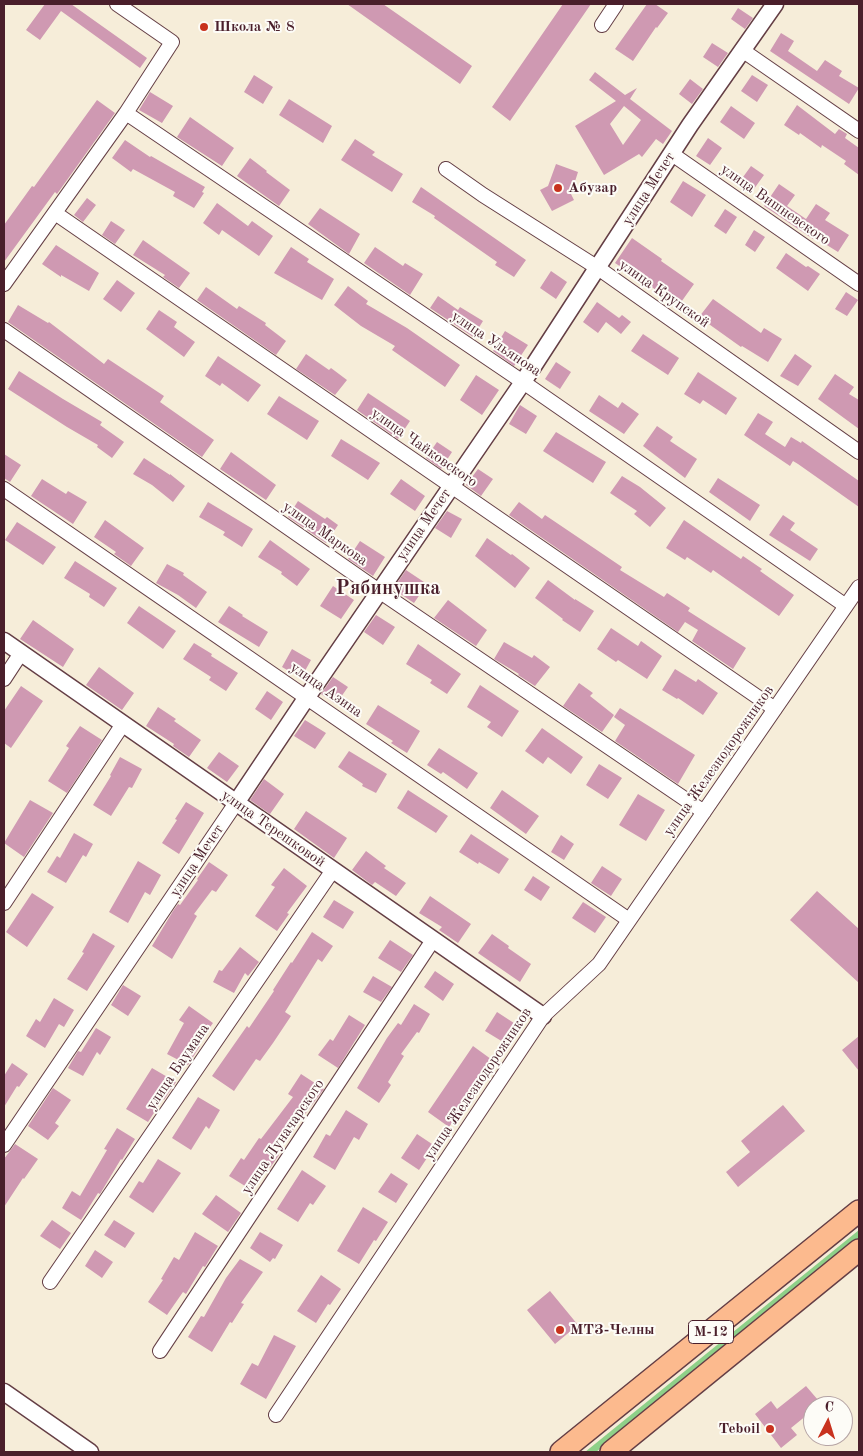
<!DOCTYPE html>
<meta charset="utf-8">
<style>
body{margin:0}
#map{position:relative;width:863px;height:1456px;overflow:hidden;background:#f6edd9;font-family:"Old Standard TT",serif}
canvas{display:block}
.frame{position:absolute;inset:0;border:5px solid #4a1f2b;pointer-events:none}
.north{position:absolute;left:803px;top:1396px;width:50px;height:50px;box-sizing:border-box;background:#fdfcf7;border:1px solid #b5a4a5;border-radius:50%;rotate:5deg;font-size:14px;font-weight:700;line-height:20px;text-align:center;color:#4a1f2b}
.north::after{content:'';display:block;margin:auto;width:18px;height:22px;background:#c8321e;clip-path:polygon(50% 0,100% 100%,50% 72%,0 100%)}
</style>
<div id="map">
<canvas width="863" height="1456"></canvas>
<div class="frame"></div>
<div class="north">С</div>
</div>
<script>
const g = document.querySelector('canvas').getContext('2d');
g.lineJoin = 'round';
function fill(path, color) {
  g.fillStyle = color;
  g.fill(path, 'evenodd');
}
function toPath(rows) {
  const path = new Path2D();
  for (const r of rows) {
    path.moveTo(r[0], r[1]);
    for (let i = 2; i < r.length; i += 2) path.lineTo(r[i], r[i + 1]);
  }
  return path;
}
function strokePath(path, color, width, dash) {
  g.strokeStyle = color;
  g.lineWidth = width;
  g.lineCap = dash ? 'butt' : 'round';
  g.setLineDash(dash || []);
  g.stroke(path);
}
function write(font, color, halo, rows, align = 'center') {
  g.font = font + ' "Old Standard TT",serif';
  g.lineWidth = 4;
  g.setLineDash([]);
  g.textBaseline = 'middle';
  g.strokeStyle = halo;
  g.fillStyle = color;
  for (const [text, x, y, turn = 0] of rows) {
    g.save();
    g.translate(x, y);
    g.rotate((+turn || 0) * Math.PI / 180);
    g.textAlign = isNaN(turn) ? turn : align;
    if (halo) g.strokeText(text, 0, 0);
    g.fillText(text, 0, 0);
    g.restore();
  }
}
fill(toPath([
 [859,1230,859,1239,596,1452,585,1452]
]), '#8ed088');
fill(toPath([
 [45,4,71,4,147,58,140,68,61,11,40,40,26,30],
 [347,4,383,4,472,66,460,84],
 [563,4,591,4,510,121,492,107],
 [647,4,655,4,668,13,657,28,656,27,633,61,615,49],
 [738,8,753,18,745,29,731,19],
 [781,33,794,41,788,51,817,71,825,60,842,71,839,76,859,88,849,104,770,51],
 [712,43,728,53,718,67,703,57],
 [595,72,625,95,637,88,630,99,672,131,663,144,656,139,642,157,639,154,604,175,575,126,616,101,589,80],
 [624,106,641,120,623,145,610,124],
 [254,75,273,87,263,104,244,92],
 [752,75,768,85,757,102,741,91],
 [690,79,703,89,692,104,679,94],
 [150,92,173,106,162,123,139,110],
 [289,99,332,126,323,143,279,115],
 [97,100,115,113,57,194,55,192,4,262,4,225,32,186,34,187],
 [797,105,835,134,839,129,847,134,845,138,859,148,859,175,844,164,846,161,822,145,821,148,800,133,799,135,784,125],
 [731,106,755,123,744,139,720,122],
 [190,117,234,148,222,166,177,137],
 [708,138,722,148,710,165,696,156],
 [355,139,375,152,372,155,403,174,392,192,341,160],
 [125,140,150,157,151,156,205,187,202,192,204,193,194,208,173,196,175,192,133,169,131,172,112,158],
 [250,158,267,171,266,172,290,190,279,206,237,176],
 [556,164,578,172,571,194,574,200,552,211,540,190,548,186],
 [751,166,764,175,751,193,738,184],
 [683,181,706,195,692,217,670,202],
 [779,184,795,195,787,206,806,219,816,204,830,213,825,220,849,235,838,252,814,237,813,239,764,206],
 [421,187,526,260,514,277,495,265,497,262,434,218,435,216,412,202],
 [87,198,96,205,83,222,74,215],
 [217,203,248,226,252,221,273,236,259,256,222,230,219,235,203,223],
 [320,208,360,234,349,254,308,224],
 [725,209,737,217,726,234,714,226],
 [111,221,125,230,115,244,102,235],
 [754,230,765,237,755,252,745,245],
 [632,238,662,259,661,261,694,284,679,305,615,263],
 [143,240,190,273,179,288,163,277,165,275,133,255],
 [56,245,99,273,89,291,61,275,61,277,42,264],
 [291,247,309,259,307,262,334,279,322,300,274,273],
 [375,247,403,266,405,263,423,274,410,295,364,263],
 [786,253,806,267,808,266,820,274,808,291,776,268],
 [551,271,567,282,556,299,540,288],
 [117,280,135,293,121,312,103,299],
 [348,286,368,301,366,304,407,328,460,365,445,387,392,350,395,346,361,326,334,305],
 [206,287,237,309,239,306,266,323,265,325,286,341,276,355,197,300],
 [846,292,858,300,847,316,835,309],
 [438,296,458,310,460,307,483,321,473,337,430,308],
 [713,299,761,333,764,328,782,339,768,362,742,346,741,347,699,317],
 [597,302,619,318,622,315,631,322,621,334,606,322,598,333,583,322],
 [18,305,48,323,49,322,104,364,108,359,164,396,160,402,214,440,202,457,8,322],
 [159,310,177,322,174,327,195,342,184,357,146,329],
 [505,331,528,345,514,366,493,351],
 [643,334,679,358,668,375,631,351],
 [306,354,329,370,331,368,347,380,335,395,296,369],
 [795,354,812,366,798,386,780,376],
 [218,356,261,385,248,402,222,383,220,386,205,376],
 [556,362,571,372,560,389,545,379],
 [19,371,63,399,102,422,100,425,124,442,112,458,97,447,98,445,67,427,8,389],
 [698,372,737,398,726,415,703,400,700,404,684,394],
 [835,374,854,387,849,394,859,400,859,429,818,399],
 [476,375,499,390,482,415,460,400],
 [368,393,410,421,398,439,357,410],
 [599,395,618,408,622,402,639,414,624,434,589,411],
 [279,396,319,421,307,440,267,414],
 [520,405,537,416,526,434,509,424],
 [758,413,773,422,765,434,785,447,791,437,801,443,802,441,859,481,859,507,798,464,793,461,790,466,744,435],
 [657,426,673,437,670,441,697,459,685,478,643,446],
 [556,432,606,462,593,483,543,451],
 [341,439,380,463,368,480,331,456],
 [437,442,452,452,441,469,426,458],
 [231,452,276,485,266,500,220,469],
 [4,454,21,465,10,482,4,478],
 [144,458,170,475,170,474,185,486,173,502,152,485,133,474],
 [478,469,493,479,481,496,466,485],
 [622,476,640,487,666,508,650,527,634,514,637,511,610,493],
 [718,478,760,505,750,521,709,492],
 [42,479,66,494,68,491,87,502,73,524,31,496],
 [401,479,425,496,415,511,390,494],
 [298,501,325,519,327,517,338,525,326,543,288,517],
 [208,502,253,529,242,547,223,535,225,532,199,517],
 [519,502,542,519,545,515,622,567,620,570,664,597,667,593,690,608,688,611,746,648,733,669,692,641,698,630,685,622,678,632,509,515],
 [447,511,462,519,451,538,435,528],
 [783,515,795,523,790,530,818,549,810,561,769,535],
 [105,520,144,548,131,566,114,554,116,552,94,537],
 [684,520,741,559,743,556,762,569,760,571,794,595,779,616,713,570,711,573,687,557,685,560,666,548],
 [17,522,56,547,43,565,5,540],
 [487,538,511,555,512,554,530,568,515,588,475,556],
 [270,540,310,569,297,586,281,574,282,572,258,557],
 [360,541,385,557,373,576,348,559],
 [75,561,117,588,104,607,89,597,90,594,64,578],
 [167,564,184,573,183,575,207,592,196,608,178,595,156,583],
 [406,570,427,584,414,603,393,589],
 [548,580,575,600,575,599,594,611,580,632,562,620,563,619,535,598],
 [333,586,354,600,341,619,320,606],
 [448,600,487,630,476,646,434,618],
 [139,606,176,631,163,649,127,623],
 [229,606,243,615,242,616,268,632,259,647,218,622],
 [376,615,395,627,383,645,364,632],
 [33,620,74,649,63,667,20,639],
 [611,628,638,646,641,641,662,656,647,679,618,660,616,662,597,649],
 [504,642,532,658,534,655,550,667,535,686,518,675,519,674,494,659],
 [194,643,212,654,211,656,238,673,226,691,209,680,211,677,183,659],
 [418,644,461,674,447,694,430,683,432,680,406,664],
 [292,649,311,660,301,678,282,667],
 [99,667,134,693,122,710,86,685],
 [675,669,696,682,698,679,718,693,703,715,678,698,677,699,662,690],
 [333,677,348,687,336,704,321,694],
 [579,683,593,693,590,696,614,715,602,732,563,706],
 [480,685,519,711,502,737,487,727,491,722,467,707],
 [21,686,43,701,11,748,4,743,4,711],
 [267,691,283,702,271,720,255,709],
 [378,705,420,731,407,753,391,743,393,741,366,724],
 [158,707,176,719,174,721,201,740,189,757,173,746,174,744,146,726],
 [620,708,695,755,678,784,615,741,625,725,614,717],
 [305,720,326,733,315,749,294,736],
 [80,726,102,740,67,793,48,781,69,748,66,746],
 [542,728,583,757,571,774,548,757,543,764,525,751],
 [439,748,478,773,467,789,443,772,441,774,427,765],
 [349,751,387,774,376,793,362,786,363,784,338,767],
 [219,752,239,766,227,782,207,768],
 [120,757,142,769,132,788,129,787,111,816,93,805,111,776,110,775],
 [599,764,622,778,608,799,586,785],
 [264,779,284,794,270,814,250,800],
 [408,790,448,816,436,833,397,808],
 [502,790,539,816,526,834,490,808],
 [638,794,665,810,646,841,619,825],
 [30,800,53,813,24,857,4,843],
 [186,802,204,813,179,854,162,843,177,820,175,819],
 [306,811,347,838,334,858,294,829],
 [74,833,93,844,86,857,83,855,66,883,47,872,57,856,60,858],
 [471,834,509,859,499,874,479,862,478,864,459,852],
 [561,835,574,844,564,860,551,852],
 [366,851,386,866,384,868,406,883,396,896,375,882,372,885,352,870],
 [138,861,161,875,150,895,145,892,128,923,109,912],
 [209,862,228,875,216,892,212,890,194,914,197,916,172,959,152,946,173,911,178,904,180,905,198,880,197,879],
 [602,866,622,879,611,896,591,883],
 [284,868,307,886,287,913,289,914,277,931,255,916,275,887,271,885],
 [533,876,550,887,541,901,524,890],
 [817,891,859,929,859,983,790,920],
 [32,893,54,907,27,947,6,932],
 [430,896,471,924,458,943,439,930,442,927,419,913],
 [334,900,354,912,343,929,323,917],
 [583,902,606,917,595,933,572,918],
 [312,932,333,946,322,962,318,959,285,1012,291,1016,273,1043,260,1061,256,1059,234,1091,212,1076,247,1026,249,1028,274,991,273,990,291,962,292,963],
 [93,933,115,946,87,991,67,979,84,953,82,952],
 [492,934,509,946,508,948,531,964,520,982,478,953],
 [390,940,413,955,401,972,378,958],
 [240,947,259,962,248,976,245,973,234,993,213,982,219,970,222,971],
 [435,971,454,984,443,1001,424,987],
 [373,976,392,987,381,1002,363,992],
 [123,985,141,996,128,1016,111,1005],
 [54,998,74,1010,64,1027,59,1024,45,1048,26,1036,36,1019,40,1022],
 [414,1004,430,1014,419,1033,417,1032,401,1054,404,1056,388,1082,391,1085,379,1103,357,1088,387,1038,398,1023,401,1025],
 [189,1006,213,1023,197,1045,200,1046,188,1065,167,1054,184,1023,179,1020],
 [497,1012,520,1027,508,1045,485,1031],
 [349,1015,365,1025,338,1068,318,1055,330,1039,333,1041],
 [96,1028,111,1037,100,1055,97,1052,83,1076,68,1068,78,1051,81,1052],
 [859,1036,859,1071,842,1050],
 [473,1046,495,1062,487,1074,485,1072,460,1108,462,1109,449,1127,428,1112],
 [12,1063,28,1074,19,1087,17,1086,4,1107,4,1076],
 [152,1068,176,1082,164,1100,163,1099,148,1122,126,1109],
 [301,1074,324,1089,285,1141,280,1138,272,1150,279,1155,270,1168,268,1167,253,1191,229,1176,241,1158,244,1160,259,1138,261,1139,293,1097,288,1094],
 [53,1088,71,1100,55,1123,59,1126,48,1140,28,1126],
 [198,1097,220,1110,209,1129,206,1126,191,1150,172,1138],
 [783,1105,805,1131,738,1187,726,1172,750,1152,741,1141],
 [346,1110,368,1124,359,1140,354,1137,335,1170,313,1157,326,1134,330,1136],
 [117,1128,135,1139,122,1160,121,1159,100,1194,98,1193,81,1220,62,1208,72,1191,80,1196,107,1150,104,1149],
 [417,1134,435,1146,419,1170,401,1158],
 [15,1144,38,1159,24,1179,23,1178,4,1207,4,1159],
 [158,1159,181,1173,153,1213,129,1197,139,1181,143,1183],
 [302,1170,326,1186,313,1205,310,1203,298,1222,277,1209],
 [391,1173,408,1184,396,1203,378,1192],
 [216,1195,241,1213,228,1232,202,1214],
 [363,1207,388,1222,376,1241,374,1240,359,1264,337,1251],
 [52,1220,71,1233,60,1249,40,1236],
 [114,1220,135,1233,125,1248,104,1235],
 [195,1232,218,1246,205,1267,203,1266,186,1294,183,1292,167,1315,148,1302,163,1280,161,1279,174,1257,179,1260],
 [260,1232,283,1245,275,1259,273,1258,270,1262,250,1248],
 [95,1250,113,1262,102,1278,85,1266],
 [240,1259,263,1272,241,1303,244,1304,232,1323,230,1322,212,1352,188,1337,201,1316,204,1317,226,1278],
 [321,1275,341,1289,330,1305,328,1304,316,1323,297,1311],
 [550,1291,578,1325,555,1344,527,1310],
 [274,1335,296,1346,266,1399,240,1384,252,1363,258,1366],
 [806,1386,818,1400,805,1412,807,1415,791,1428,797,1435,781,1448,755,1414,771,1401,777,1409]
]), '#cf99b2');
const minor = toPath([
 [602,25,616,4],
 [742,50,859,131],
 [126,113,523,382,846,606],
 [672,154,859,284],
 [446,169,483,195,598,268,859,452],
 [55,213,775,709],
 [4,284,126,113,172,42,117,4],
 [4,330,379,591,704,812],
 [4,489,629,920],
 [4,679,21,653],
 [4,903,123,724],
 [4,1145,236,803],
 [50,1282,333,870],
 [160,1351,433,940],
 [276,1415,543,1016,599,964,859,587]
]);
const tertiary = toPath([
 [4,641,543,1016],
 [236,803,307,697,523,382,690,125,775,4],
 [4,1392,90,1452]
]);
const primary = toPath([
 [561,1452,859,1211],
 [611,1452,859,1250]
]);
strokePath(minor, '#643e45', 16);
strokePath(tertiary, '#643e45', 19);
strokePath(primary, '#643e45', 24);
strokePath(minor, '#fff', 14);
strokePath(tertiary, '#fff', 16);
strokePath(primary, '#fcba8e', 21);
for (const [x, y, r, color] of [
 [204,27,5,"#c8321e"],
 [558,188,5,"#c8321e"],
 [560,1330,5,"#c8321e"],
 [770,1429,5,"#c8321e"]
]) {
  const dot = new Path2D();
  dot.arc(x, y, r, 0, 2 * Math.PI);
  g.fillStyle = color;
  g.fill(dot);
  strokePath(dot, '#fdfcf7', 2);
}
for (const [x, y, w] of [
 [711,1332,45]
]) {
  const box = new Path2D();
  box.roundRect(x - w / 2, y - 11.5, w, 23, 4);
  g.fillStyle = '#fdfcf7';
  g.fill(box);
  strokePath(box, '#4a1f2b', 1);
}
write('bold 14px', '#4a1f2b', null, [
 ["М-12",711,1332]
]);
write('bold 15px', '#4a1f2b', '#fdfcf7', [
 ["Школа № 8",214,27],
 ["Абузар",568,188],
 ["МТЗ-Челны",570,1330],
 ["Teboil",760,1429,"right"]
], 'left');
write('15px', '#4a1f2b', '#fdfcf7', [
 ["улица Мечет",649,189,-57],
 ["улица Вишневского",775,205,35],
 ["улица Крупской",664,294,35],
 ["улица Ульянова",496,344,34],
 ["улица Чайковского",424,448,35],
 ["улица Мечет",424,525,-55],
 ["улица Маркова",325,534,35],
 ["улица Азина",326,690,35],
 ["улица Железнодорожников",719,761,-55],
 ["улица Терешковой",273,829,35],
 ["улица Мечет",197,861,-56],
 ["улица Баумана",178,1067,-56],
 ["улица Железнодорожников",478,1084,-56],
 ["улица Луначарского",283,1137,-56]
]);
write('bold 20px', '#4a1f2b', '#fdfcf7', [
 ["Рябинушка",388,589]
]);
</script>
